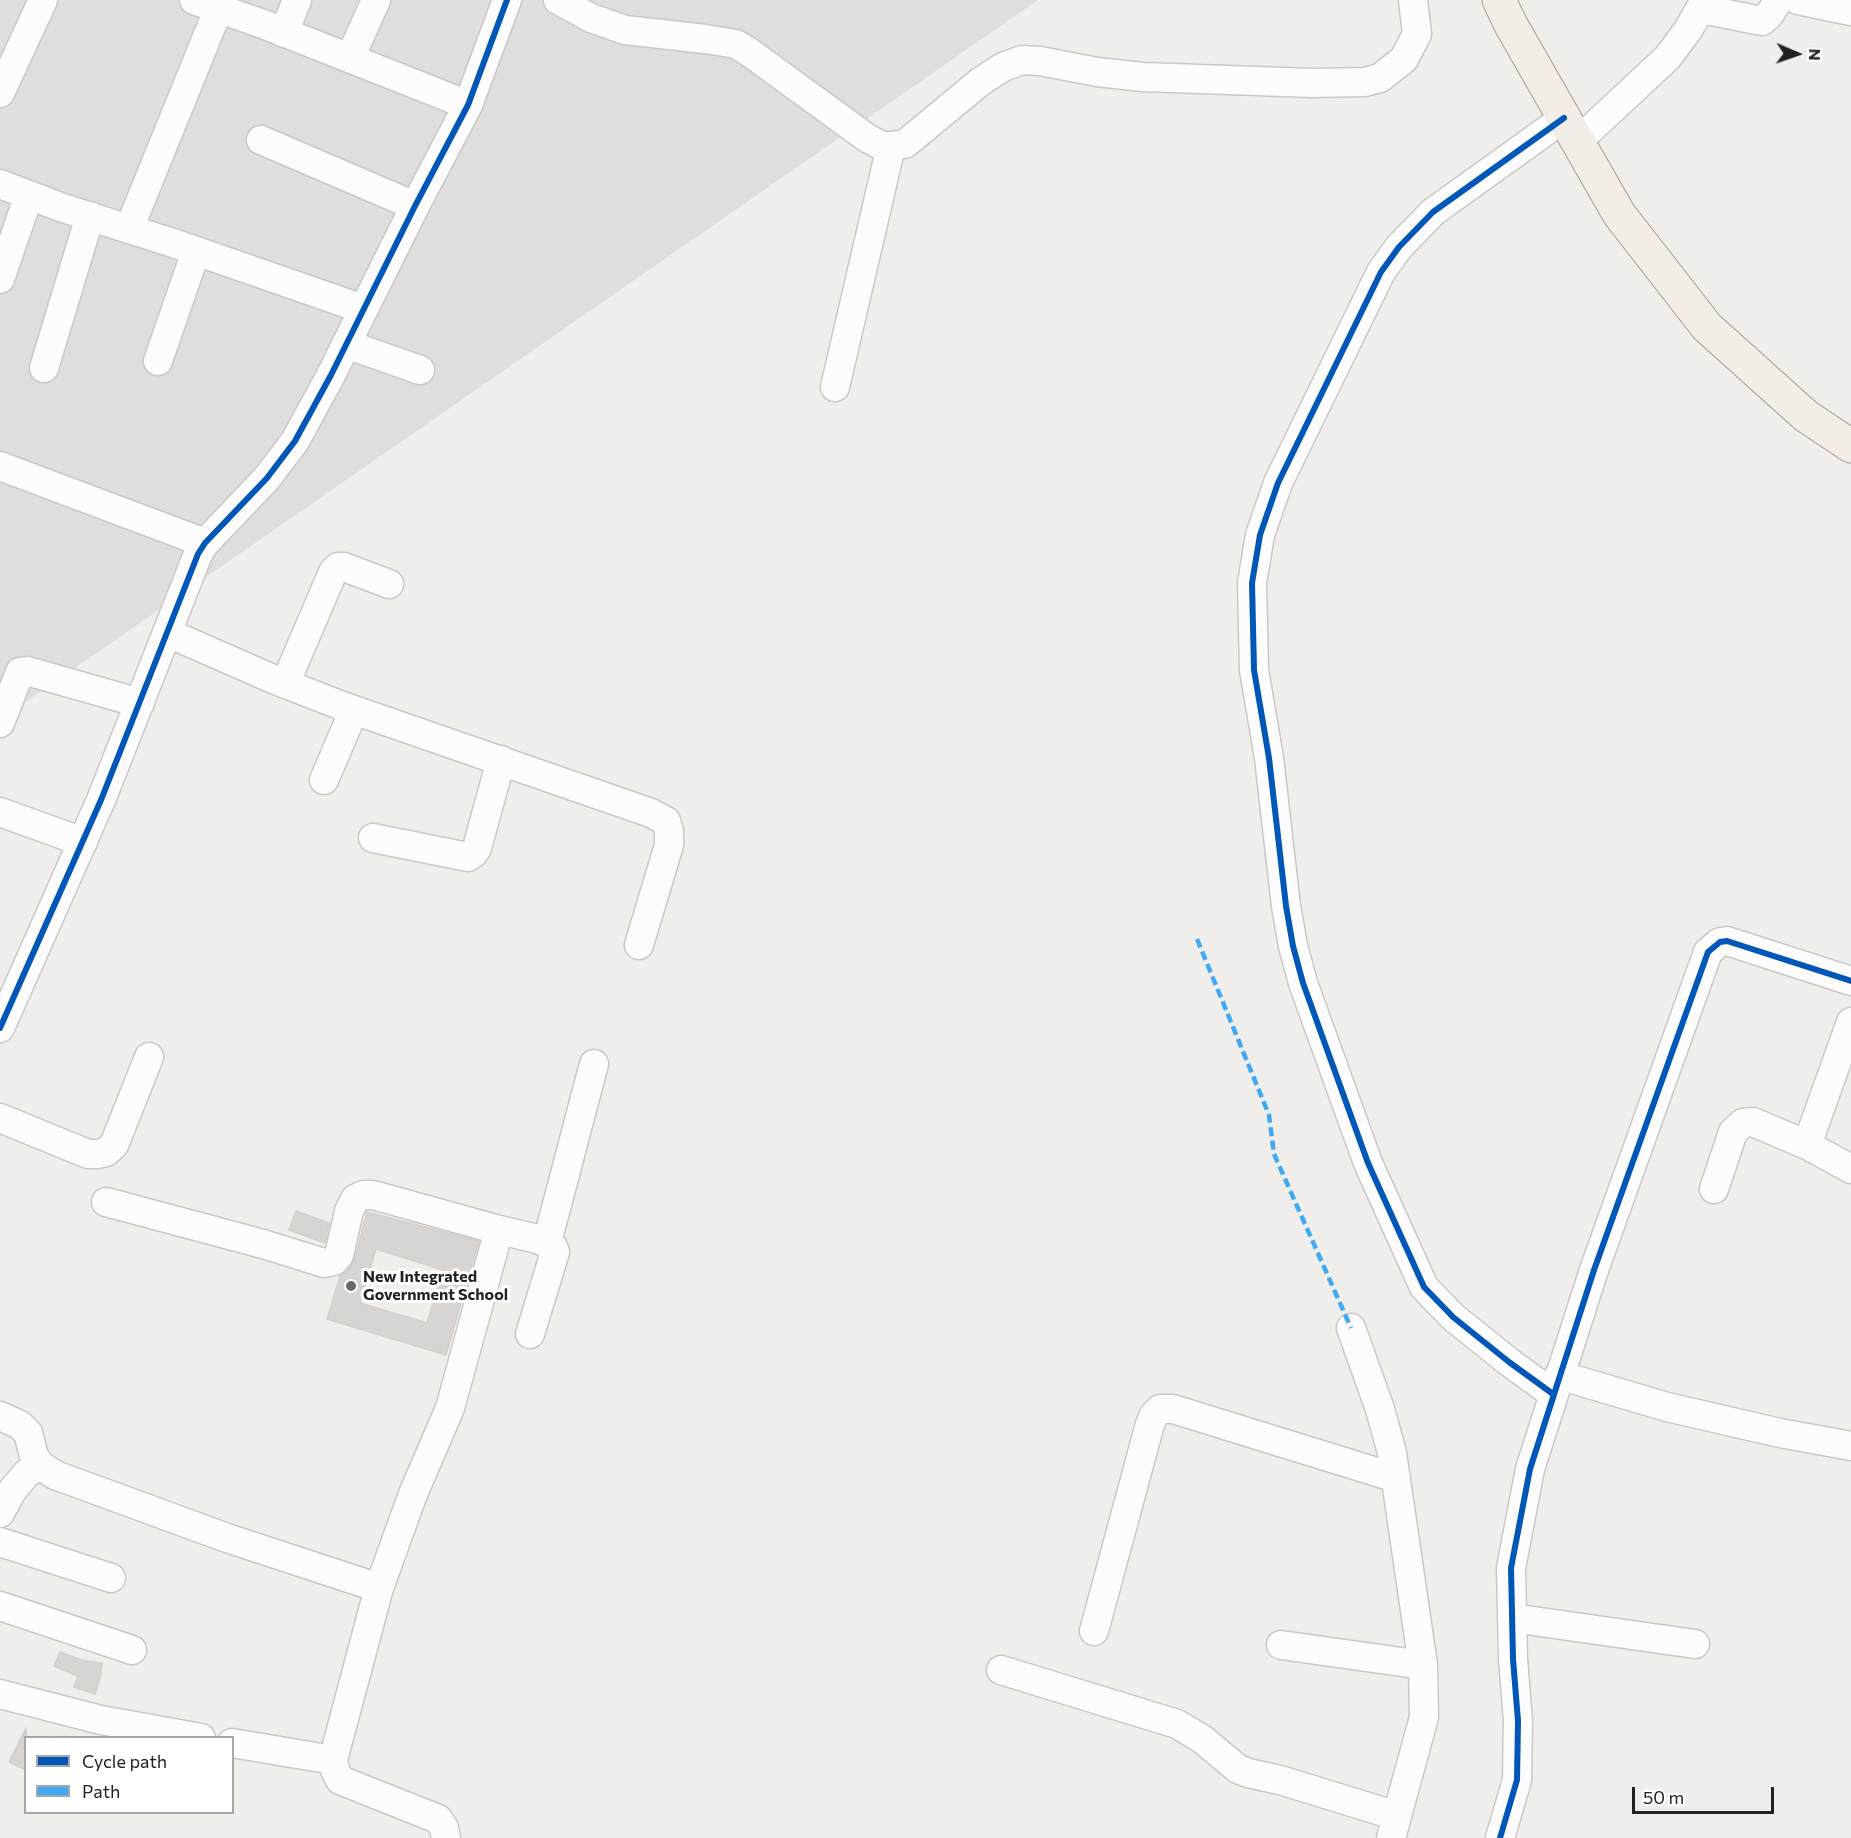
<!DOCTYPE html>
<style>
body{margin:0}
#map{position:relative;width:1851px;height:1838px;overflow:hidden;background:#f0eeeb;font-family:Commissioner,sans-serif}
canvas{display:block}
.legend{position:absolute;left:24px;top:1736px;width:210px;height:78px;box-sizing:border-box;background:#fff;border:2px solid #a7a7a7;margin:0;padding:8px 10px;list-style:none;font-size:18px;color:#222}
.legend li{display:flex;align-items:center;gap:12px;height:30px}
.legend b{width:30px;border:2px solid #a7a7a7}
.north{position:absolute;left:1767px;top:24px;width:60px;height:60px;-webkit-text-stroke:4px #fff;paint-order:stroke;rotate:92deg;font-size:16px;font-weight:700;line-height:24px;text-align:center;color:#222}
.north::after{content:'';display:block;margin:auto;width:21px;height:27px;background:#222;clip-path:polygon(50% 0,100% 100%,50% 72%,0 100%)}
.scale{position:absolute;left:1632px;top:1787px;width:142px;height:27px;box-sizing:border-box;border:3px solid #222;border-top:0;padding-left:8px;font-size:18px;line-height:21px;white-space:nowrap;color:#222;-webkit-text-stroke:4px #fff;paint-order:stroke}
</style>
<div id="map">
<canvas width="1851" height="1838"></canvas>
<ul class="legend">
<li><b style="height:8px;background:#0057b8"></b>Cycle path</li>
<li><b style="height:8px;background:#3fa9f5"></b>Path</li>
</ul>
<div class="north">N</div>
<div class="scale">50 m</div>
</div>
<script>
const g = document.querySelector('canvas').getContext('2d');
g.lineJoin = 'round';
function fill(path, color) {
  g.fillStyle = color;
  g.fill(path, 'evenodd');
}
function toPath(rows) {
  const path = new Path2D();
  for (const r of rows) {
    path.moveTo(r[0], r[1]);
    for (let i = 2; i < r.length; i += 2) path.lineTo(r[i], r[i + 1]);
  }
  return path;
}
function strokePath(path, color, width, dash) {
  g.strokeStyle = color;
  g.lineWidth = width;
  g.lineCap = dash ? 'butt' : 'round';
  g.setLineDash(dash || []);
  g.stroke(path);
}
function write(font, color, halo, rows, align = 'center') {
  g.font = font + ' Commissioner,sans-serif';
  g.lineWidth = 6;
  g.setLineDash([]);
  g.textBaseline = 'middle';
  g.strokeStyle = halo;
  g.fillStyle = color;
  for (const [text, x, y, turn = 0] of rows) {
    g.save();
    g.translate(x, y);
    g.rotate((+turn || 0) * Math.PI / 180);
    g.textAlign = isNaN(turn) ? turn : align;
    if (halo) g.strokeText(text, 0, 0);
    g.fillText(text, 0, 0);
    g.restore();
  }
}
fill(toPath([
 [0,0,1038,0,0,720]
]), '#dfdedc');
const building = toPath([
 [296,1211,329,1223,325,1243,289,1230,296,1211],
 [367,1212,479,1241,446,1355,327,1319,340,1276,347,1272,355,1259,367,1212],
 [376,1249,443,1270,427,1323,360,1303,376,1249],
 [60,1652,81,1660,102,1663,100,1679,95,1694,74,1687,78,1676,54,1666,60,1652],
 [26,1728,26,1770,9,1762,26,1728]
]);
fill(building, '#d7d4d2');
strokePath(building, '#d3d0cc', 1.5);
const minor = toPath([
 [194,0,263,24,468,105],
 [558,0,591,18,625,30,705,39,736,44,749,52,867,138,882,146,891,146,905,144,980,82,1003,67,1022,60,1040,61,1097,72,1143,77,1313,83,1365,82,1380,78,1404,59,1417,34,1413,0],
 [1798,0,1851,11],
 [1701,9,1762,21,1769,15,1779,0],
 [284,33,297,0],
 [350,58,376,0],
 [0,93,43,0],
 [261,140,415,206],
 [1578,141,1668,57,1688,30,1705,0],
 [0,184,63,208,173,243,363,309],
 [129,229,218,10],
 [0,279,29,195],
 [346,344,420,370],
 [158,361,196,251],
 [44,368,90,216],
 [835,387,891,146],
 [0,466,205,543],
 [168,633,273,679,345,707,651,813,666,821,669,831,669,845,639,945],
 [285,684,333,572,338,567,344,567,389,584],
 [0,723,20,672,27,671,140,703],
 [324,780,354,710],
 [0,812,83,842],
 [373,838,468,857,473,854,477,848,501,760],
 [0,1028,101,800,198,554,205,543,267,478,295,441,331,375,415,206,468,105,507,0],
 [0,1118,88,1154,98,1154,106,1152,114,1145,149,1057],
 [1807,1145,1851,1022],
 [1714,1189,1733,1132,1743,1123,1753,1122,1807,1145,1851,1169],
 [106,1202,263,1244,324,1263,334,1261,339,1255,349,1211,355,1199,363,1195,373,1195,499,1230,538,1239,545,1237,550,1231,594,1064],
 [1351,1328,1380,1409,1392,1453,1423,1665,1424,1717,1391,1838],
 [530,1334,555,1252,553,1247,538,1239],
 [1559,1375,1667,1407,1780,1433,1851,1446],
 [1553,1394,1509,1362,1453,1317,1424,1287,1368,1163,1303,983,1293,946,1286,906,1269,758,1254,670,1252,583,1260,535,1278,483,1381,272,1399,247,1433,212,1564,118],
 [0,1416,20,1425,28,1433,34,1456,40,1465,55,1475,227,1538,379,1588],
 [0,1513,12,1491,26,1474,40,1465],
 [0,1542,111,1578],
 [0,1606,132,1650],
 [1512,1618,1695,1644],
 [1094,1631,1150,1424,1154,1415,1160,1409,1173,1409,1396,1478],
 [1281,1645,1423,1665],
 [1001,1670,1177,1724,1202,1739,1238,1769,1248,1773,1280,1780,1397,1816],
 [0,1694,101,1720,201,1738],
 [232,1743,333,1760],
 [446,1838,444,1828,438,1819,340,1780,335,1770,333,1760,379,1588,413,1494,450,1408,499,1230],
 [1500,1838,1517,1780,1518,1721,1513,1659,1511,1568,1530,1469,1594,1270,1708,952,1720,942,1727,941,1851,981]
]);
const major = toPath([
 [1499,0,1511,25,1619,214,1707,327,1806,416,1851,446]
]);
strokePath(minor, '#c9c8c7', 31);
strokePath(major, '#a79c86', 35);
strokePath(minor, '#fdfcfc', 28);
strokePath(major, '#f3ede7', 33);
strokePath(toPath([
 [1197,939,1269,1115,1274,1154,1351,1328]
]), '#3fa9f5', 4.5, [9, 4.5]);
strokePath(toPath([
 [0,1028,101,800,198,554,205,543,267,478,295,441,331,375,415,206,468,105,507,0],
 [1553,1394,1509,1362,1453,1317,1424,1287,1368,1163,1303,983,1293,946,1286,906,1269,758,1254,670,1252,583,1260,535,1278,483,1381,272,1399,247,1433,212,1564,118],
 [1500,1838,1517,1780,1518,1721,1513,1659,1511,1568,1530,1469,1594,1270,1708,952,1720,942,1727,941,1851,981]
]), '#0057b8', 6);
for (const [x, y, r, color] of [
 [351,1286,6,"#6a6968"]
]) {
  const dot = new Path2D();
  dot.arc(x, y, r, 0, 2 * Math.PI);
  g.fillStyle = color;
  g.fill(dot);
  strokePath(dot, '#fff', 2);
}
write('bold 16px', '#222', '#fff', [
 ["New Integrated",363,1277],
 ["Government School",363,1295]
], 'left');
</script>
